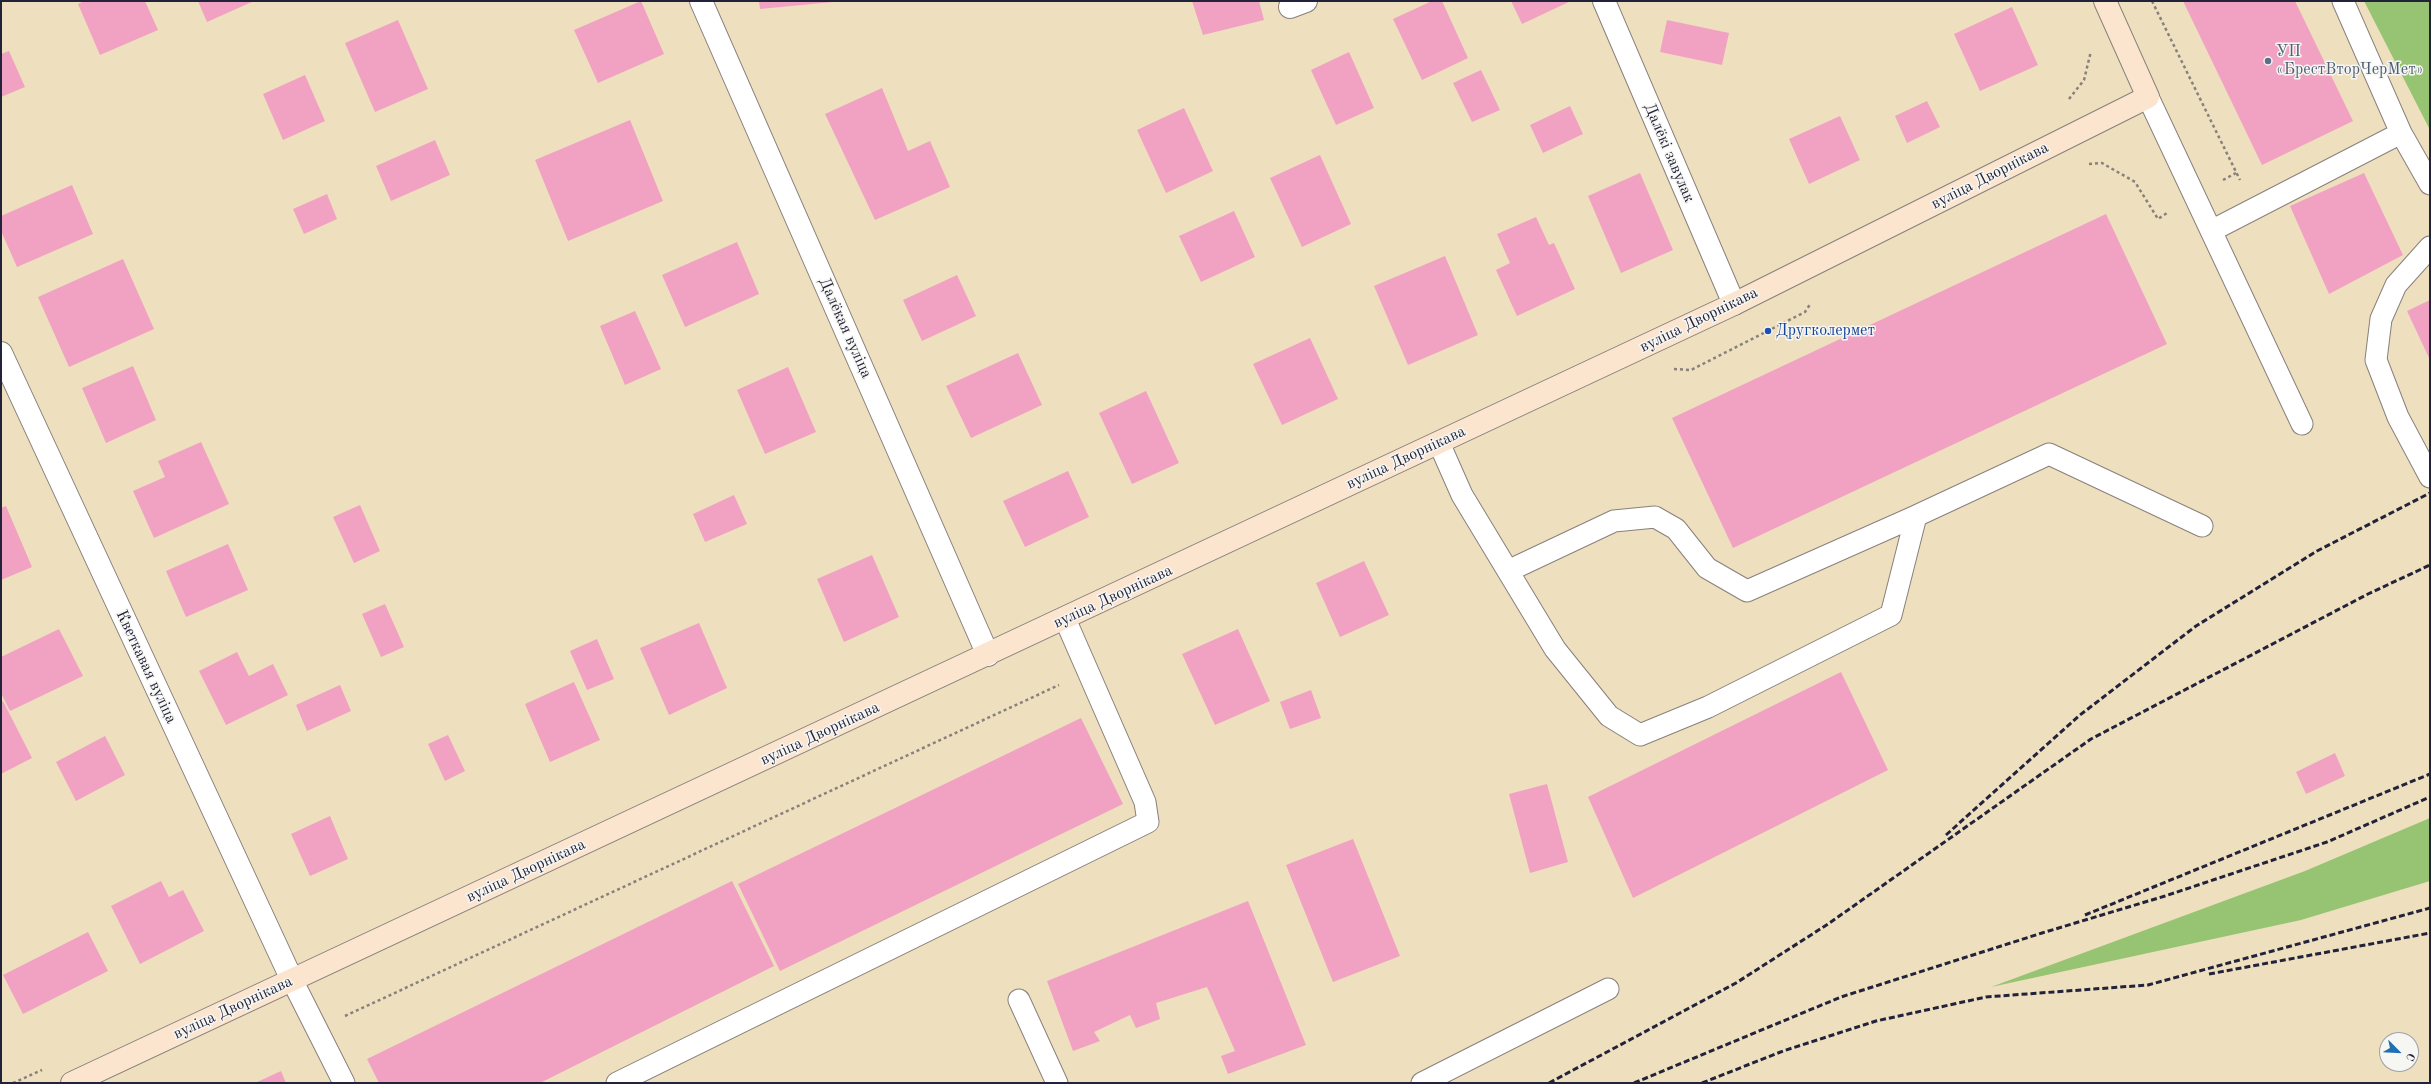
<!DOCTYPE html>
<meta charset="utf-8">
<style>
body{margin:0}
#map{position:relative;width:2431px;height:1084px;overflow:hidden;background:#eedfbe;font-family:"Old Standard TT",serif}
canvas{display:block}
.frame{position:absolute;inset:0;border:2px solid #22223b;pointer-events:none}
.north{position:absolute;left:2379px;top:1032px;width:40px;height:40px;box-sizing:border-box;background:#f6f6f2;border:1px solid #a1a1a9;border-radius:50%;rotate:114deg;font-size:11px;font-weight:700;line-height:16px;text-align:center;color:#22223b}
.north::after{content:'';display:block;margin:auto;width:14px;height:18px;background:#1f6fb2;clip-path:polygon(50% 0,100% 100%,50% 72%,0 100%)}
</style>
<div id="map">
<canvas width="2431" height="1084"></canvas>
<div class="frame"></div>
<div class="north">С</div>
</div>
<script>
const g = document.querySelector('canvas').getContext('2d');
g.lineJoin = 'round';
function fill(path, color) {
  g.fillStyle = color;
  g.fill(path, 'evenodd');
}
function toPath(rows) {
  const path = new Path2D();
  for (const r of rows) {
    path.moveTo(r[0], r[1]);
    for (let i = 2; i < r.length; i += 2) path.lineTo(r[i], r[i + 1]);
  }
  return path;
}
function strokePath(path, color, width, dash) {
  g.strokeStyle = color;
  g.lineWidth = width;
  g.lineCap = dash ? 'butt' : 'round';
  g.setLineDash(dash || []);
  g.stroke(path);
}
function write(font, color, halo, rows, align = 'center') {
  g.font = font + ' "Old Standard TT",serif';
  g.lineWidth = 3;
  g.setLineDash([]);
  g.textBaseline = 'middle';
  g.strokeStyle = halo;
  g.fillStyle = color;
  for (const [text, x, y, turn = 0] of rows) {
    g.save();
    g.translate(x, y);
    g.rotate((+turn || 0) * Math.PI / 180);
    g.textAlign = isNaN(turn) ? turn : align;
    if (halo) g.strokeText(text, 0, 0);
    g.fillText(text, 0, 0);
    g.restore();
  }
}
fill(toPath([
 [2364,1,2430,1,2430,130],
 [2430,818,2430,881,2301,920,1991,987,2305,871]
]), '#97c472');
fill(toPath([
 [84,1,145,1,158,30,100,55,78,4],
 [198,1,254,1,207,22],
 [641,1,664,54,598,83,574,30],
 [759,1,833,1,833,2,760,9],
 [1192,1,1259,1,1264,20,1203,35],
 [1432,1,1442,1,1468,58,1422,80,1393,19],
 [1511,1,1571,1,1522,24],
 [2183,1,2295,1,2353,121,2262,165],
 [2012,7,2038,65,1980,91,1954,34],
 [398,20,428,89,375,112,345,43],
 [1667,20,1729,33,1722,65,1660,52],
 [9,51,25,87,1,97,1,54],
 [1349,52,1374,108,1336,125,1311,70],
 [1481,70,1500,110,1472,122,1453,83],
 [305,75,325,121,283,140,263,94],
 [882,88,908,151,930,141,950,187,875,220,825,114],
 [1927,101,1940,127,1907,143,1895,116],
 [1570,106,1583,134,1543,153,1530,125],
 [1184,108,1213,171,1166,193,1137,130],
 [1840,116,1860,160,1809,184,1789,139],
 [630,120,663,201,568,241,535,160],
 [435,140,450,175,391,201,376,166],
 [1320,155,1351,224,1302,247,1270,178],
 [1640,173,1673,250,1621,273,1588,196],
 [2364,173,2403,255,2329,294,2290,206],
 [72,185,93,234,17,267,1,231,1,216],
 [327,194,337,219,304,234,293,209],
 [1234,211,1255,257,1201,282,1179,236],
 [2106,214,2167,344,1733,548,1672,418],
 [1536,217,1549,245,1554,243,1575,289,1517,316,1496,270,1510,263,1497,234],
 [737,242,759,294,685,327,662,275],
 [1445,256,1478,335,1408,365,1374,286],
 [123,259,154,329,69,367,38,297],
 [957,275,976,316,922,341,903,300],
 [2430,300,2430,360,2407,311],
 [635,311,661,369,625,385,600,326],
 [1310,338,1338,399,1282,425,1253,364],
 [1018,353,1042,405,971,438,946,386],
 [133,366,156,420,106,443,82,388],
 [788,367,816,432,765,454,737,390],
 [1146,391,1179,463,1132,484,1099,413],
 [201,442,229,504,154,538,133,491,165,477,158,461],
 [1068,471,1089,517,1025,547,1003,501],
 [734,495,747,524,705,542,693,514],
 [360,505,380,551,354,563,333,517],
 [6,506,32,567,1,580,1,508],
 [228,544,248,590,186,617,166,571],
 [872,555,899,617,844,642,817,579],
 [1364,561,1389,615,1340,637,1316,583],
 [385,604,404,647,381,657,362,614],
 [699,623,727,688,669,715,640,648],
 [59,629,83,676,10,711,1,693,1,657],
 [1238,629,1270,701,1215,725,1182,654],
 [597,639,614,679,587,690,570,651],
 [237,652,249,676,273,664,288,695,226,725,199,671],
 [1841,672,1888,770,1633,898,1588,797],
 [574,682,600,740,550,762,525,704],
 [340,685,351,711,307,731,296,705],
 [1311,690,1321,718,1290,729,1280,702],
 [3,701,32,758,1,774,1,702],
 [1081,718,1123,804,780,971,738,884],
 [448,735,465,771,445,781,428,744],
 [105,736,125,775,76,801,56,762],
 [2335,753,2345,776,2306,794,2296,772],
 [1547,784,1568,862,1530,873,1509,794],
 [330,816,348,859,310,876,291,834],
 [1353,839,1400,956,1333,982,1286,865],
 [161,881,169,897,183,890,204,931,140,964,111,906],
 [732,881,774,966,540,1083,379,1083,367,1059],
 [1248,901,1306,1045,1228,1074,1221,1056,1235,1051,1207,987,1156,1003,1160,1019,1136,1028,1130,1015,1094,1032,1100,1041,1073,1051,1047,981],
 [88,932,108,971,23,1014,3,975],
 [281,1071,286,1083,255,1083]
]), '#f1a2c3');
const lane = toPath([
 [2148,97,2302,424],
 [2401,133,2430,184],
 [2211,231,2401,133,2343,1],
 [2430,247,2396,285,2381,319,2376,360,2398,417,2430,477],
 [1439,443,1462,495,1555,649,1609,716,1640,735,1708,707,1891,615,1916,516,2049,454,2202,526],
 [1508,571,1614,521,1655,517,1676,529,1707,568,1747,591,1916,516],
 [292,980,344,1083],
 [1019,1000,1057,1083],
 [617,1083,1148,822,1145,802,1065,619],
 [1422,1083,1608,989]
]);
const street = toPath([
 [701,1,988,655],
 [1604,1,1734,304],
 [1290,7,1306,1],
 [1,353,292,980]
]);
const secondary = toPath([
 [72,1083,1734,304,2148,97,2105,1]
]);
strokePath(lane, '#88807c', 23);
strokePath(street, '#88807c', 24);
strokePath(secondary, '#88807c', 24);
strokePath(toPath([
 [2152,1,2240,180],
 [2069,99,2084,80,2091,51],
 [2089,164,2102,163,2135,182,2158,219,2167,213],
 [2223,180,2236,173],
 [1674,369,1691,370,1805,312,1811,303],
 [345,1016,1059,685],
 [13,1083,42,1070]
]), '#88807c', 2.5, [3, 3]);
strokePath(lane, '#fff', 21);
strokePath(street, '#fff', 22);
strokePath(secondary, '#fce5cf', 22);
strokePath(toPath([
 [1946,835,2080,715,2196,626,2317,551,2430,493],
 [2085,915,2430,774],
 [2209,974,2430,933],
 [1549,1083,1736,983,1828,924,2091,739,2368,594,2430,565],
 [1634,1083,1841,997,2042,933,2165,896,2327,842,2430,797],
 [1702,1083,1783,1051,1876,1021,1986,997,2148,985,2430,908]
]), '#22223b', 3, [6, 3]);
for (const [x, y, r, color] of [
 [2268,61,4,"#5c6f8a"],
 [1768,331,4,"#1a4fb4"]
]) {
  const dot = new Path2D();
  dot.arc(x, y, r, 0, 2 * Math.PI);
  g.fillStyle = color;
  g.fill(dot);
  strokePath(dot, '#f6f6f2', 1.5);
}
write('16px', '#4e5e75', '#f6f6f2', [
 ["УП",2276,52],
 ["«БрестВторЧерМет»",2276,70]
], 'left');
write('16px', '#22223b', '#f6f6f2', [
 ["Далёкі завулак",1669,153,67],
 ["вуліца Дворнікава",1990,176,-27],
 ["вуліца Дворнікава",1699,320,-26],
 ["Далёкая вуліца",845,328,66],
 ["вуліца Дворнікава",1406,458,-25],
 ["вуліца Дворнікава",1113,597,-25],
 ["Кветкавая вуліца",146,667,65],
 ["вуліца Дворнікава",820,734,-25],
 ["вуліца Дворнікава",526,871,-25],
 ["вуліца Дворнікава",233,1008,-25]
]);
write('16px', '#164399', '#f6f6f2', [
 ["Другколермет",1776,331]
], 'left');
</script>
